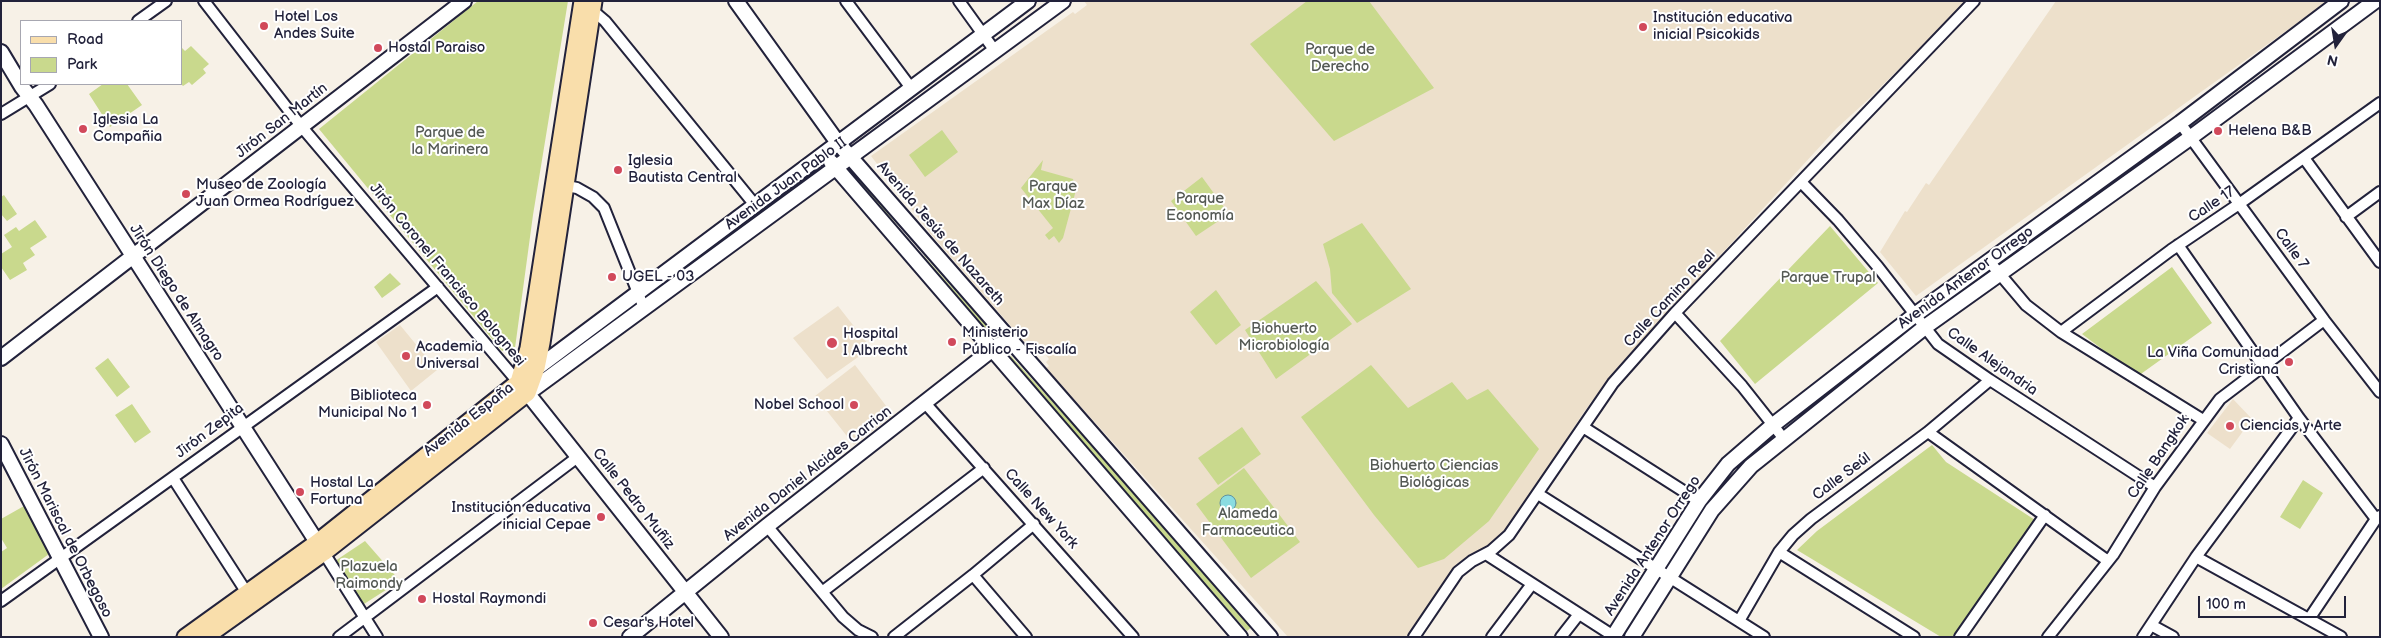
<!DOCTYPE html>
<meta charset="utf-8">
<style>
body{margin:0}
#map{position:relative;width:2381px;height:638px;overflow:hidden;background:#f7f1e7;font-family:"Balsamiq Sans",sans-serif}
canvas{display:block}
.frame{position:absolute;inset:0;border:2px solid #22223b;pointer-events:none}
.legend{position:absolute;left:20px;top:20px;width:162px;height:65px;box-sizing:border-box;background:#fff;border:1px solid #a7a7b1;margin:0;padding:6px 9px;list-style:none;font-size:15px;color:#22223b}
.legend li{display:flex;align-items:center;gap:10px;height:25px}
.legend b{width:25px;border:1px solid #a7a7b1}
.north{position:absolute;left:2311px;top:20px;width:50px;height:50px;-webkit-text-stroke:4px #fff;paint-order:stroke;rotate:193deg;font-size:14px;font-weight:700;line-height:20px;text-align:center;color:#22223b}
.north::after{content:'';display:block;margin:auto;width:18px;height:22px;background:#22223b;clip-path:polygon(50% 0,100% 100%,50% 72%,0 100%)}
.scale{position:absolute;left:2198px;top:596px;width:148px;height:22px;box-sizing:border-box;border:2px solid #22223b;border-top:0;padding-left:6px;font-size:15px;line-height:18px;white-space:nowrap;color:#22223b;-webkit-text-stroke:4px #fff;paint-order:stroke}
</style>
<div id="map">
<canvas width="2381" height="638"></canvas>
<div class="frame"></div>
<ul class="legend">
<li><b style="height:6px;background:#f9deab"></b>Road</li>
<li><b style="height:14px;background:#c9d98d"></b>Park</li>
</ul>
<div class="north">N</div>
<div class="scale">100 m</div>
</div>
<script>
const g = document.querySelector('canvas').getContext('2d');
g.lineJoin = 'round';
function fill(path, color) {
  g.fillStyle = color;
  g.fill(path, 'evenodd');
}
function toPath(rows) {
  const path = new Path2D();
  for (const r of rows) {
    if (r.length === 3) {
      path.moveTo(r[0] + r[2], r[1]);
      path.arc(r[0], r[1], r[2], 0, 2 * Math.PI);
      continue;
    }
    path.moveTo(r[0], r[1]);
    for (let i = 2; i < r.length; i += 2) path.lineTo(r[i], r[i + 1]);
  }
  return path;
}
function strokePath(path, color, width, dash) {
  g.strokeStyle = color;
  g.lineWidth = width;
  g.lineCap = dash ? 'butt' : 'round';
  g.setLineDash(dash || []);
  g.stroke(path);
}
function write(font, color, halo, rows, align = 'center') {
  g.font = font + ' "Balsamiq Sans",sans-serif';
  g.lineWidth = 4;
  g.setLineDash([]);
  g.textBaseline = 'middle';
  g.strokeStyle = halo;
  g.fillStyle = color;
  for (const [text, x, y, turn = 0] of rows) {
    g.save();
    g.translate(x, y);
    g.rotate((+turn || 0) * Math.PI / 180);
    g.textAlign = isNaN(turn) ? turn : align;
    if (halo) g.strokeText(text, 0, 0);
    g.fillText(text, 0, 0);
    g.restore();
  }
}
fill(toPath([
 [1084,1,1966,1,1873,95,1836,129,1615,370,1584,412,1500,540,1464,563,1407,637,1288,637,1046,368,1049,366,1046,362,1049,359,1042,350,1034,353,930,233,871,156,1073,12,1075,14,1087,5],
 [2056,1,2328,1,1916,296,1880,252,1905,211,1907,212,1926,183,1929,185],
 [838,306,871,348,827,379,793,338],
 [400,325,437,370,411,391,376,342],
 [855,365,893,415,854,445,815,396],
 [2233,399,2252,419,2230,449,2207,433]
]), '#ede0cb');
fill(toPath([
 [478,1,568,1,533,215,515,348,502,351,319,129],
 [1307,1,1369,1,1434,88,1334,141,1250,44],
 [191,46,209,64,203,69,206,73,192,85,189,82,183,86,181,84,181,47,185,51],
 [103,84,127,84,142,105,110,127,89,94],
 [942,130,958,152,925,177,909,155],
 [1043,160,1041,170,1073,179,1076,190,1063,238,1059,243,1054,236,1049,240,1045,235,1053,228,1021,188],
 [856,171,911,244,907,248,852,175],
 [1202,177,1229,214,1196,236,1171,201],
 [4,195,17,214,7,221,1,214,1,197],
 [35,220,47,237,30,248,35,255,23,263,27,270,10,280,1,267,1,254,12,247,4,235,16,227,19,231],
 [1362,223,1411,289,1357,323,1332,293,1330,269,1323,244],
 [1830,226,1878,283,1755,384,1720,341],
 [924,256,992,332,985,337,917,260],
 [2172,267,2212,323,2138,376,2082,334],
 [390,273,401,284,382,298,374,287],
 [1316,281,1352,324,1276,379,1245,330],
 [1216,290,1241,325,1216,345,1190,312],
 [1011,356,1254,625,1247,631,1004,361],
 [108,358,130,387,117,397,95,368],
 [1371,365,1408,408,1452,382,1467,400,1488,389,1539,449,1489,521,1444,559,1418,568,1374,515,1301,417],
 [132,404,151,432,135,443,115,415],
 [1242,427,1261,454,1218,485,1198,458],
 [1932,445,1946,462,2035,520,1952,637,1941,637,1797,550,1817,531],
 [1244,468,1300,542,1251,578,1196,504],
 [2303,480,2323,493,2300,529,2280,517],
 [24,506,49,554,1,589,1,552,7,548,1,538,1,519],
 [365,541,400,581,364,604,335,561]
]), '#c9d98d');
const water = toPath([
 [1228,503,8]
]);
fill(water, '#8adce1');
strokePath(water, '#60929f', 1);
const street = toPath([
 [204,1,301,126,518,382],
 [846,1,911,88],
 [959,1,995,51],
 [592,10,605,21,755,205],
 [138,21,166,1],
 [1,114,50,84],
 [2180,123,2324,320,2380,392],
 [2304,158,2380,262],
 [1802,183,1838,220,1878,267,1938,344,1990,380,2155,487],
 [562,185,577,188,593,197,604,208,644,308],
 [2346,217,2380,192],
 [2178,245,2299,418,2376,519],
 [1988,260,2026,305,2061,332,2203,420],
 [1675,313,1742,386,1784,439],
 [2061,332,2171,250,2239,204,2380,103],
 [925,403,1133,637],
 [1583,427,1699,501],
 [1928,432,2108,561],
 [173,478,247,593],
 [1538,494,1764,637],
 [767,526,843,617,858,630,872,637],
 [1779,552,1914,637],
 [324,553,377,637],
 [1486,554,1615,637],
 [2196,557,2341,637],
 [973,575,1026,637],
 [822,592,984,468],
 [1,601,438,287],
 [2309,619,2376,519,2380,516],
 [1739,621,1779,552,1793,535,1811,519,1928,432,1990,380],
 [2151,625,2173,637],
 [339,637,579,456],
 [894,637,973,575,1034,524],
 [1414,637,1458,572,1472,561,1491,551,1509,535,1613,383,1675,313,1974,1],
 [1492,637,1532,584],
 [1561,637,1579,614],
 [1960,637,2045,515],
 [2048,637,2113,555,2155,487,2220,399,2324,320],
 [2143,637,2196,557,2299,418]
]);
const secondary = toPath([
 [736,1,838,143,1270,637],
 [1,52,22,87,36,105,322,550],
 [831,162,1240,637],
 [1,358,464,1],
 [532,372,1028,1],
 [521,385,721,637],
 [528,393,1063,1],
 [1,444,101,637],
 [630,637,767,526,998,345],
 [1613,637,1699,501,1728,464,1773,425,1916,314,2180,123,2341,1],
 [1632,637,1712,510,1751,466,1925,327,2190,138,2375,1]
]);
const primary = toPath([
 [185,637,317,542,518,382,528,348,582,1],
 [206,637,324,553,528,393,537,368,542,343,594,1]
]);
strokePath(street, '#22223b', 14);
strokePath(secondary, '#22223b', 18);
strokePath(primary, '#22223b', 19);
strokePath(street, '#fff', 10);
strokePath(secondary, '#fff', 14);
strokePath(primary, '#f9deab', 15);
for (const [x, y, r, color] of [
 [264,26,5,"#d1495b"],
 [1643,27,5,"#d1495b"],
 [378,48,5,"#d1495b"],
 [83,129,5,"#d1495b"],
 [2218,131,5,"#d1495b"],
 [618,170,5,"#d1495b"],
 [186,194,5,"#d1495b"],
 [612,277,5,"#d1495b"],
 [952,342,5,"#d1495b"],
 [832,343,6,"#d1495b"],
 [406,356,5,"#d1495b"],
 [2289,362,5,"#d1495b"],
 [427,405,5,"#d1495b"],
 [854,405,5,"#d1495b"],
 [2230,426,5,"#d1495b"],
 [300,492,5,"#d1495b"],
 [601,517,5,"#d1495b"],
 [422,599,5,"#d1495b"],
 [593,623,5,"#d1495b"]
]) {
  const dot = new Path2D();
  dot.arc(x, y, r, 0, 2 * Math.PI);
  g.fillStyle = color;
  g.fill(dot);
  strokePath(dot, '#fff', 2);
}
write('15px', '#22223b', '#fff', [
 ["Hotel Los",274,17],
 ["Andes Suite",274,34],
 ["Institución educativa",1653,18],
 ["inicial Psicokids",1653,35],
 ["Hostal Paraiso",388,48],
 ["Iglesia La",93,120],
 ["Compañia",93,137],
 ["Helena B&B",2228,131],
 ["Iglesia",628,161],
 ["Bautista Central",628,178],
 ["Museo de Zoología",196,185],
 ["Juan Ormea Rodríguez",196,202],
 ["UGEL - 03",622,277],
 ["Ministerio",962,333],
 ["Público - Fiscalía",962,350],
 ["Hospital",843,334],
 ["I Albrecht",843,351],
 ["Academia",416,347],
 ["Universal",416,364],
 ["La Viña Comunidad",2279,353,"right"],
 ["Cristiana",2279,370,"right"],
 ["Biblioteca",417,396,"right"],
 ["Municipal No 1",417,413,"right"],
 ["Nobel School",844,405,"right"],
 ["Ciencias y Arte",2240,426],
 ["Hostal La",310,483],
 ["Fortuna",310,500],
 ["Institución educativa",591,508,"right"],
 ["inicial Cepae",591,525,"right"],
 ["Hostal Raymondi",432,599],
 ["Cesar's Hotel",603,623]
], 'left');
write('15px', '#545954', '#fff', [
 ["Parque de",1340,50],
 ["Derecho",1340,67],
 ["Parque de",450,133],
 ["la Marinera",450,150],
 ["Parque",1053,187],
 ["Max Díaz",1053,204],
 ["Parque",1200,199],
 ["Economía",1200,216],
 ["Parque Trupal",1828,278],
 ["Biohuerto",1284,329],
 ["Microbiología",1284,346],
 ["Biohuerto Ciencias",1434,466],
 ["Biológicas",1434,483],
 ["Alameda",1248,514],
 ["Farmaceutica",1248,531],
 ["Plazuela",369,567],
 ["Raimondy",369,584]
]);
write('15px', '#22223b', '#fff', [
 ["Jirón San Martín",282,121,-38],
 ["Avenida Juan Pablo II",786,184,-36],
 ["Calle 17",2212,205,-34],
 ["Avenida Jesús de Nazareth",940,234,49],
 ["Calle 7",2291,249,54],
 ["Jirón Coronel Francisco Bolognesi",447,275,50],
 ["Avenida Antenor Orrego",1966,278,-36],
 ["Jirón Diego de Almagro",176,293,57],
 ["Calle Camino Real",1670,299,-47],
 ["Calle Alejandria",1992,362,35],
 ["Avenida España",469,420,-38],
 ["Jirón Zepita",210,431,-37],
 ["Calle Bangkok",2159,457,-56],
 ["Avenida Daniel Alcides Carrion",808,474,-38],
 ["Calle Seúl",1842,477,-37],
 ["Calle Pedro Muñiz",633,499,52],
 ["Calle New York",1041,509,48],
 ["Jirón Mariscal de Orbegoso",65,533,63],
 ["Avenida Antenor Orrego",1653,546,-57]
]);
</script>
